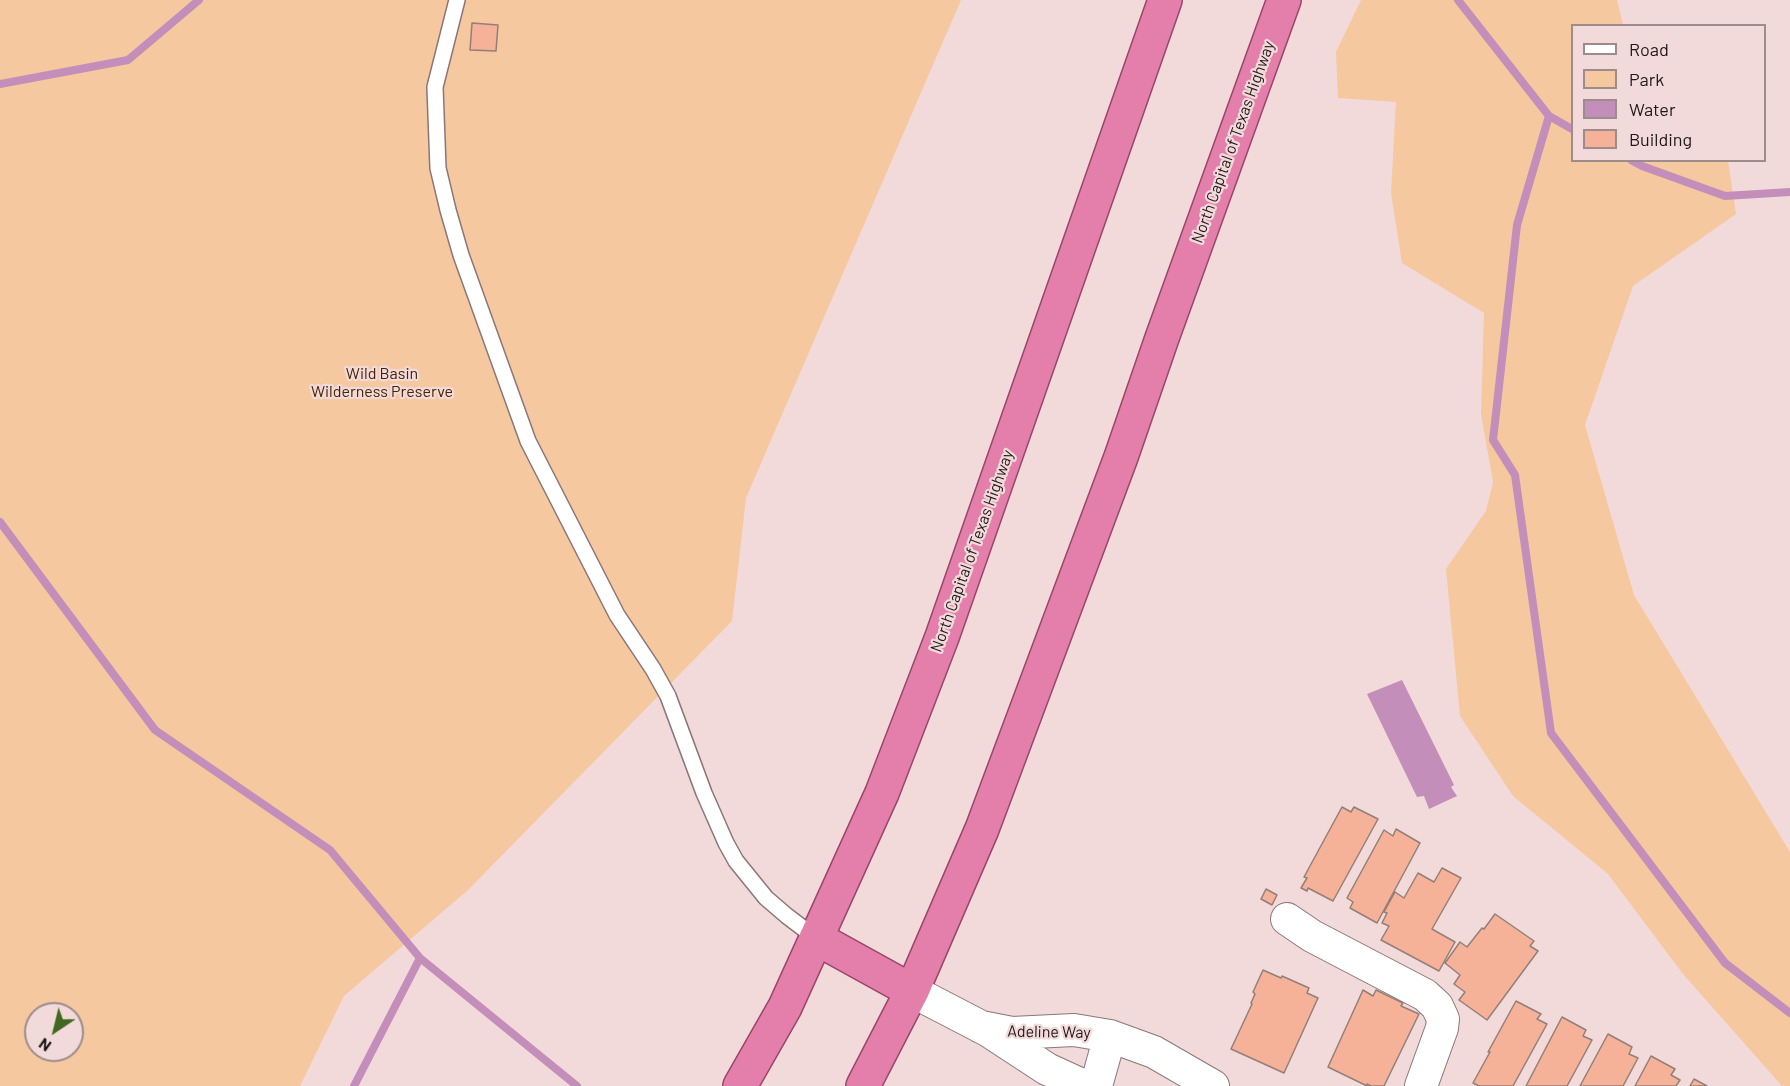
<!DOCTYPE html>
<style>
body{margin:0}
#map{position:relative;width:1790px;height:1086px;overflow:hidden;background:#f2dada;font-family:Barlow,sans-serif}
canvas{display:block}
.legend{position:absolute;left:1571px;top:24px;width:195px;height:138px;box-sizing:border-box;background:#f2dada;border:2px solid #9e8c8c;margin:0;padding:8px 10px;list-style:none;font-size:18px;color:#201818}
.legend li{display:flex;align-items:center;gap:12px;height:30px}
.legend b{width:30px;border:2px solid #9e8c8c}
.north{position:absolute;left:24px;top:1002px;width:60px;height:60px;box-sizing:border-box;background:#f2dada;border:2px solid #9e8c8c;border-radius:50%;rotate:215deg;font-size:16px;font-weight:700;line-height:24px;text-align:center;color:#201818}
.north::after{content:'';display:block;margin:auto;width:21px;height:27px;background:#416720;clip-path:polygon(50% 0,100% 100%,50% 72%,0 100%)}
</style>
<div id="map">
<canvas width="1790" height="1086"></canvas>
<ul class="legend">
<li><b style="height:8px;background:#fff"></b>Road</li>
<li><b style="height:16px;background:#f5c89f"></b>Park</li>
<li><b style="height:16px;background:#c38eb9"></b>Water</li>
<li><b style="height:16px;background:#f5b299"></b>Building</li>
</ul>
<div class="north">N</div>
</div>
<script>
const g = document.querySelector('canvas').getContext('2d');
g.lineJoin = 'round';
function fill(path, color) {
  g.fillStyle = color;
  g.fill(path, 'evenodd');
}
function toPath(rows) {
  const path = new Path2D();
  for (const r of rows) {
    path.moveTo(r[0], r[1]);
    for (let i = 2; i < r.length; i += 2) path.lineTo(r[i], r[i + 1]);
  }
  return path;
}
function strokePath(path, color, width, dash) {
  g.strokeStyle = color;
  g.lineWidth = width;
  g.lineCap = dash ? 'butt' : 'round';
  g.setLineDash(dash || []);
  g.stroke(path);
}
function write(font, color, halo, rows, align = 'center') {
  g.font = font + ' Barlow,sans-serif';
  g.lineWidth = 4.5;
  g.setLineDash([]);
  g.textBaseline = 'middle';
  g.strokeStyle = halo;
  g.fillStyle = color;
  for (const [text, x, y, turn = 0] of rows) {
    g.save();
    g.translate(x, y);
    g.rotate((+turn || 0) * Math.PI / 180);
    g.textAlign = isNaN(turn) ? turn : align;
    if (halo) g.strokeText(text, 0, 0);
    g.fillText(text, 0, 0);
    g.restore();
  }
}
fill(toPath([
 [0,0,961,0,746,498,732,621,468,890,344,996,300,1086,0,1086],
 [36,1014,72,1014,72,1050,36,1050],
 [1361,0,1617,0,1623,25,1572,26,1572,160,1728,161,1736,214,1633,286,1585,425,1634,595,1790,852,1790,1086,1782,1086,1683,974,1608,874,1513,796,1460,716,1446,569,1486,511,1493,482,1481,414,1484,313,1402,263,1391,193,1396,102,1338,98,1336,52]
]), '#f5c89f');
fill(toPath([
 [1402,680,1454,785,1451,787,1457,796,1429,809,1424,796,1417,797,1367,694]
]), '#c38eb9');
strokePath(toPath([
 [1458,0,1549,116,1517,225,1493,440,1515,475,1551,733,1725,963,1790,1013],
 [0,84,128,60,199,0],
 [1549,116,1572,129],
 [1631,160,1642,166,1725,196,1790,192],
 [0,522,155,730,330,850,420,958,354,1086],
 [420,958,577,1086]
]), '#c38eb9', 8);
const building = toPath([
 [472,23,498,25,496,51,470,50,472,23],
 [1342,807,1351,812,1354,807,1378,819,1333,901,1308,888,1307,891,1301,888,1307,878,1304,877,1342,807],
 [1396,829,1420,843,1377,923,1350,908,1353,902,1347,898,1384,830,1393,836,1396,829],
 [1442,868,1461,878,1432,929,1455,942,1439,971,1381,940,1389,926,1382,923,1387,913,1384,912,1395,892,1404,898,1418,873,1434,882,1442,868],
 [1266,889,1277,895,1272,905,1261,899,1266,889],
 [1495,914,1534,941,1530,946,1538,951,1487,1020,1459,1000,1465,992,1454,984,1460,975,1445,963,1460,942,1467,947,1482,928,1484,929,1495,914],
 [1263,970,1281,978,1282,976,1309,988,1307,993,1318,998,1284,1073,1231,1049,1252,1004,1251,1003,1255,994,1253,992,1263,970],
 [1363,990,1373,996,1376,990,1403,1003,1401,1006,1419,1014,1384,1086,1371,1086,1367,1084,1367,1086,1328,1067,1363,990],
 [1516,1001,1541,1014,1537,1019,1547,1024,1513,1086,1479,1086,1473,1083,1490,1052,1488,1052,1516,1001],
 [1562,1017,1586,1030,1583,1036,1592,1040,1567,1086,1526,1086,1562,1017],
 [1608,1034,1632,1047,1629,1054,1638,1058,1623,1086,1580,1086,1608,1034],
 [1651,1056,1675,1069,1671,1075,1680,1080,1676,1086,1635,1086,1651,1056],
 [1694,1079,1707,1086,1690,1086,1694,1079]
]);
fill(building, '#f5b299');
strokePath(building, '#947f78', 1.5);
const service = toPath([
 [457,0,435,87,438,168,448,210,461,255,528,441,617,615,653,669,668,696,704,793,726,843,736,861,766,898,787,916,816,938]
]);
const minor = toPath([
 [1287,919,1312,936,1425,995,1437,1006,1443,1019,1442,1028,1421,1086],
 [912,991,989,1031,1047,1069,1084,1086],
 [981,1027,1012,1033,1074,1030,1110,1036,1154,1052,1213,1086],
 [1096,1086,1110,1036]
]);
const trunk = toPath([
 [816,938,912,991],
 [740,1086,785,1007,882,793,942,637,1165,0],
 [863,1086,912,991,982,829,1121,457,1162,338,1284,0]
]);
strokePath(service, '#8c7676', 18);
strokePath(minor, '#8c7676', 34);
strokePath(trunk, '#9a4669', 36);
strokePath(service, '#fff', 15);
strokePath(minor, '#fff', 32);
strokePath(trunk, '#e37faa', 33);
write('16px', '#201818', '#f2dada', [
 ["North Capital of Texas Highway",1233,142,-70],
 ["North Capital of Texas Highway",972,551,-70],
 ["Adeline Way",1049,1032,1]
]);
write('16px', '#452400', '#f2dada', [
 ["Wild Basin",382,374],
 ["Wilderness Preserve",382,392]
]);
</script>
